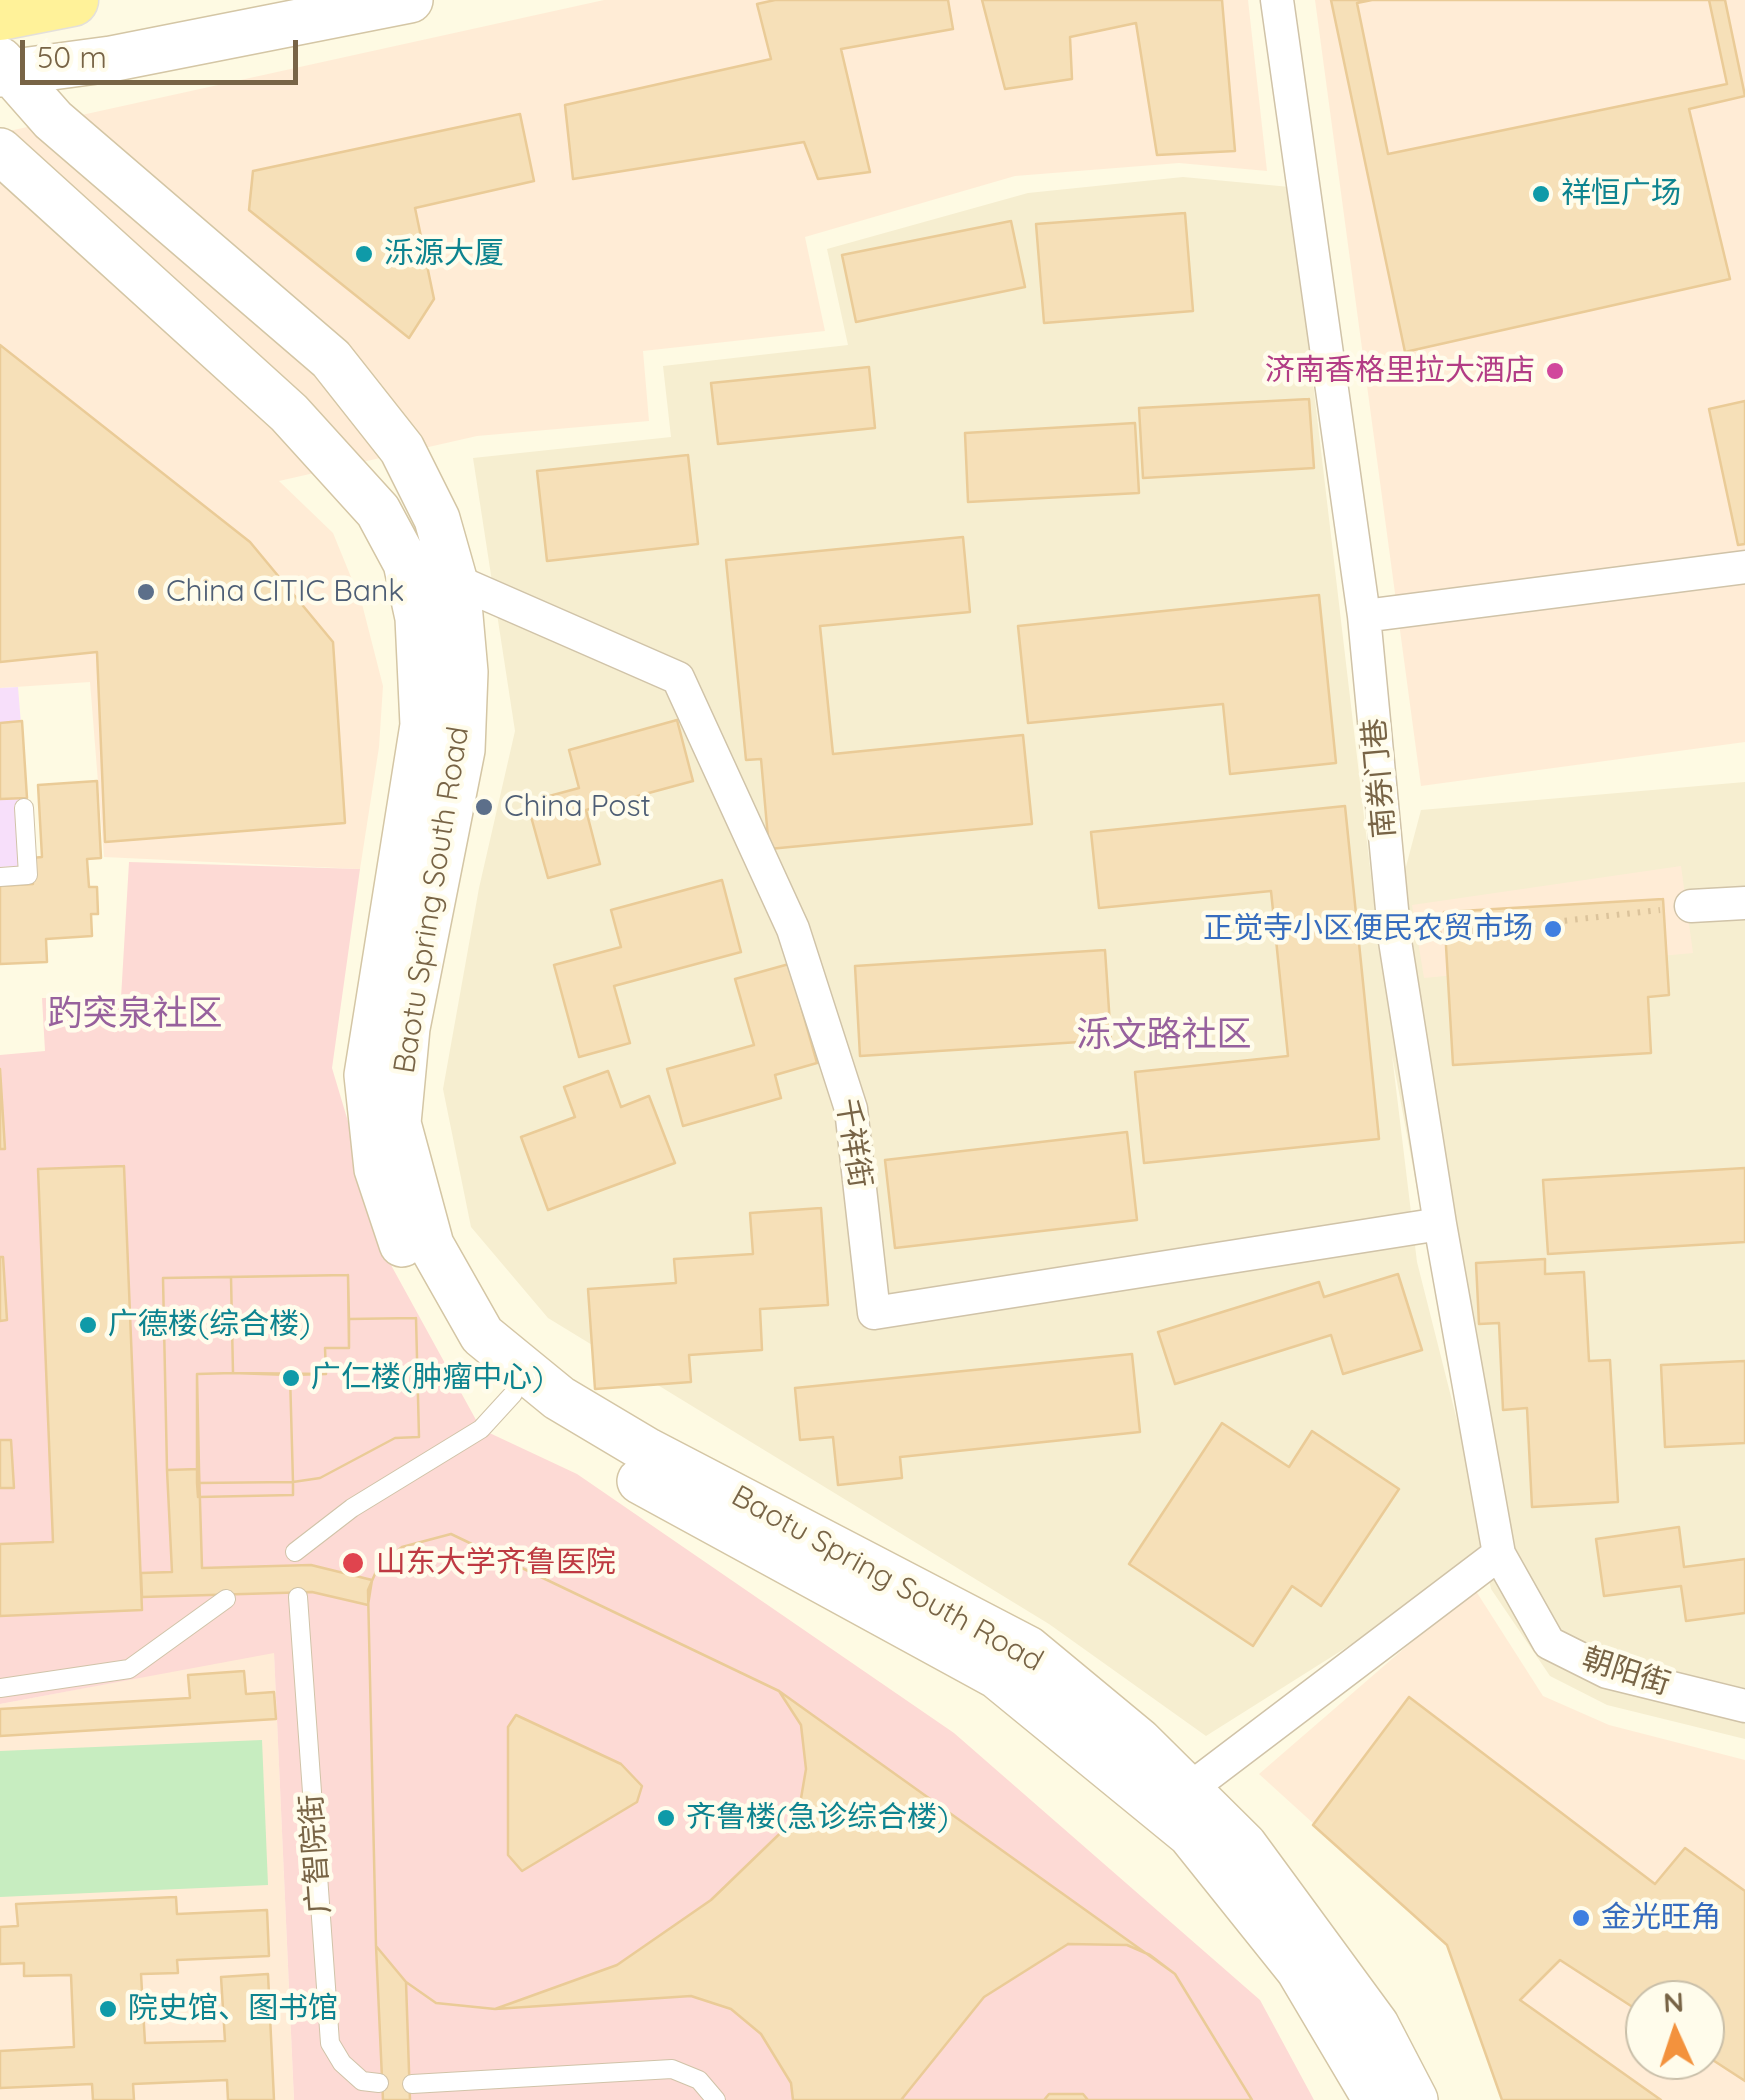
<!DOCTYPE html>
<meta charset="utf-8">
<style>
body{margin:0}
#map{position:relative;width:1745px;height:2100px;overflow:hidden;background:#fefae3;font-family:Quicksand,sans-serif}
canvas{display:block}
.north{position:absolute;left:1625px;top:1980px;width:100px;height:100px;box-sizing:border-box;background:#fffceb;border:2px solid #c9bfa9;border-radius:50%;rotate:357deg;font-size:28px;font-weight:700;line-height:40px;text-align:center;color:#786446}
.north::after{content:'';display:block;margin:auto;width:35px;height:45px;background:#f3923d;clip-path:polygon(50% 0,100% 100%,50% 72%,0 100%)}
.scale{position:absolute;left:20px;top:40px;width:278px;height:45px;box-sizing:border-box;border:5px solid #786446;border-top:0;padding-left:12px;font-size:30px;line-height:35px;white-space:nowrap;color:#786446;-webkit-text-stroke:8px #fffceb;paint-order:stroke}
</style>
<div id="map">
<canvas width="1745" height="2100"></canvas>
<div class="north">N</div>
<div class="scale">50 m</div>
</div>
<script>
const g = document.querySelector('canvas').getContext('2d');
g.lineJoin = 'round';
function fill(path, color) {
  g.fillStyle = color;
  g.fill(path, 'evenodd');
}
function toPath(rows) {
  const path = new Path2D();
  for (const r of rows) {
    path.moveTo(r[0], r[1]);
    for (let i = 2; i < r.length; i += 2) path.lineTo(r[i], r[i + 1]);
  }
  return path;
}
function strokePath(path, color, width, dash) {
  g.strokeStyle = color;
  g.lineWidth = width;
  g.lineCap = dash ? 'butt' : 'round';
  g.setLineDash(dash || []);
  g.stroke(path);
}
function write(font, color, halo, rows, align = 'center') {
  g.font = font + ' Quicksand,"Noto Sans SC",sans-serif';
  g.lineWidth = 9;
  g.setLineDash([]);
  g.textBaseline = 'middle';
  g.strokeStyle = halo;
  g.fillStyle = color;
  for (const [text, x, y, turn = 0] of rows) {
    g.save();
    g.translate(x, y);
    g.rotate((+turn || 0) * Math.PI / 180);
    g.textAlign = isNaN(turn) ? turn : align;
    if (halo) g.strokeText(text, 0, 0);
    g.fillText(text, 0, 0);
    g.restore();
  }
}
fill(toPath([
 [1183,177,1290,187,1381,961,1421,810,1745,782,1745,1739,1607,1705,1550,1676,1491,1589,1485,1560,1206,1736,1049,1624,548,1318,471,1227,443,1089,479,888,515,731,473,458,671,437,663,366,848,345,827,249,1028,193],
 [1392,1055,1466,1452,1465,1452,1417,1262]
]), '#f6eed0');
fill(toPath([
 [604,0,1248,0,1267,171,1179,163,1015,176,805,237,825,331,643,351,649,421,477,436,279,481,333,533,362,604,383,686,379,747,360,869,104,857,90,682,0,688,0,133],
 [1315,0,1745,0,1745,742,1421,786],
 [1681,866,1693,953,1424,978,1412,905],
 [1474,1588,1543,1696,1609,1725,1745,1760,1745,2100,1504,2100,1447,1945,1259,1774],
 [1645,2000,1705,2000,1705,2060,1645,2060],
 [274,1652,294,2100,0,2100,0,1704]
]), '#ffecd6');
fill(toPath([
 [18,687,27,798,19,799,22,866,0,867,0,688]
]), '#f7dffa');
fill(toPath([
 [129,862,360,869,332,1068,391,1265,481,1429,577,1474,954,1733,1260,2000,1314,2100,294,2100,274,1653,0,1704,0,1055,45,1051,42,998,121,998]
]), '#fddad5');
fill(toPath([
 [262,1740,268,1885,0,1897,0,1751]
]), '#c7edc0');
const building = toPath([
 [775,0,948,0,953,29,841,49,870,172,818,179,804,142,573,179,565,105,771,59,757,4,775,0],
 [982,0,1222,0,1235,151,1157,155,1136,23,1070,37,1072,79,1005,89,982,0],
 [1331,0,1725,0,1745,96,1689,109,1730,279,1405,352,1331,0],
 [1372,0,1709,0,1727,84,1388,154,1357,3,1372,0],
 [520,114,534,181,415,208,434,299,409,338,249,210,253,171,520,114],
 [1185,213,1193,311,1044,323,1036,224,1185,213],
 [1011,221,1025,287,856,322,842,255,1011,221],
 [0,345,250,542,333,642,345,823,105,842,97,652,0,662,0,345],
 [869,367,875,428,718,444,711,383,869,367],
 [1309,399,1314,468,1143,478,1139,408,1309,399],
 [1745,401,1745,544,1738,545,1709,409,1745,401],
 [1135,423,1139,493,968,502,965,433,1135,423],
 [688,455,698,544,547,561,537,471,688,455],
 [963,537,970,612,820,626,833,754,1023,735,1032,824,769,849,761,759,746,760,726,560,963,537],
 [1319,595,1336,763,1230,774,1223,704,1028,723,1018,626,1319,595],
 [677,720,693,781,586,810,600,864,548,878,527,802,579,788,569,750,677,720],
 [22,721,27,798,0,799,0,723,22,721],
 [97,781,101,858,87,859,89,887,97,887,98,914,91,914,92,936,46,939,47,962,0,964,0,886,33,884,31,858,42,857,38,785,97,781],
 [1345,806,1379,1139,1144,1163,1135,1072,1288,1056,1271,891,1099,908,1091,832,1345,806],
 [722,880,741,952,614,986,630,1043,579,1057,554,965,621,947,611,910,722,880],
 [1663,899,1669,995,1648,997,1651,1053,1453,1065,1444,912,1663,899],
 [1105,950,1111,1040,860,1056,855,966,1105,950],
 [789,964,817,1063,775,1075,781,1098,683,1126,667,1069,754,1045,735,979,789,964],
 [0,1069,5,1149,0,1149,0,1069],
 [608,1071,621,1107,649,1096,675,1163,548,1210,521,1137,575,1117,564,1087,608,1071],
 [1127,1132,1137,1220,895,1248,885,1160,1127,1132],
 [124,1166,142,1610,0,1616,0,1544,53,1542,38,1169,124,1166],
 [1745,1168,1745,1242,1548,1254,1543,1180,1745,1168],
 [821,1208,828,1305,760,1309,762,1350,689,1355,691,1382,595,1389,588,1289,676,1283,674,1259,753,1254,750,1213,821,1208],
 [0,1257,3,1257,7,1320,0,1321,0,1257],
 [1545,1259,1545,1274,1584,1272,1589,1361,1610,1360,1618,1502,1532,1507,1527,1408,1503,1410,1499,1323,1479,1324,1476,1263,1545,1259],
 [1398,1274,1422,1350,1343,1374,1331,1335,1175,1384,1158,1332,1319,1282,1324,1297,1398,1274],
 [348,1275,349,1348,325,1348,326,1374,233,1373,231,1277,348,1275],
 [348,1275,349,1319,416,1318,419,1437,395,1438,320,1478,293,1482,293,1495,198,1497,199,1469,167,1470,163,1278,348,1275],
 [231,1277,233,1373,197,1374,199,1469,167,1470,163,1278,231,1277],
 [416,1318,419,1437,395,1438,320,1478,293,1482,290,1375,326,1374,325,1348,349,1348,349,1319,416,1318],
 [1132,1354,1140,1432,900,1457,902,1478,838,1485,833,1437,800,1440,795,1388,1132,1354],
 [1745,1361,1745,1443,1665,1447,1661,1365,1745,1361],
 [233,1373,290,1375,293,1482,197,1483,197,1374,233,1373],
 [1222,1423,1289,1467,1312,1431,1399,1489,1321,1606,1292,1586,1253,1646,1129,1564,1222,1423],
 [0,1440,11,1440,14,1488,0,1488,0,1440],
 [199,1469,202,1568,311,1565,372,1580,368,1605,312,1592,142,1597,141,1573,172,1572,167,1470,199,1469],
 [293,1482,293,1495,198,1497,197,1483,293,1482],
 [1679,1527,1684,1567,1745,1559,1745,1613,1686,1621,1681,1586,1604,1596,1596,1539,1679,1527],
 [451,1534,779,1691,801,1725,806,1769,798,1816,711,1900,617,1965,495,2009,436,2003,406,1982,376,1946,368,1590,378,1567,402,1547,451,1534],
 [516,1715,621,1764,642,1786,637,1802,522,1871,508,1855,508,1727,516,1715],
 [451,1534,779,1691,1175,1974,1252,2100,793,2100,791,2083,761,2034,731,2009,691,1996,495,2009,436,2003,406,1982,376,1946,368,1590,378,1567,402,1547,451,1534],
 [244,1671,246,1694,274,1692,276,1719,0,1736,0,1709,190,1698,188,1675,244,1671],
 [1409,1697,1655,1884,1685,1848,1745,1891,1745,2081,1705,2055,1705,2000,1645,2000,1645,2015,1560,1960,1520,2000,1661,2100,1502,2100,1447,1945,1313,1825,1409,1697],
 [176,1897,177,1914,267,1910,269,1956,177,1960,178,1973,141,1974,145,2043,225,2041,221,1977,268,1974,274,2100,228,2100,227,2080,133,2084,134,2100,93,2100,92,2084,0,2088,0,2051,74,2047,71,1975,24,1976,24,1963,0,1964,0,1927,18,1926,16,1904,176,1897],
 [1068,1944,1127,1945,1150,1955,1175,1974,1252,2100,1088,2100,1083,2094,1049,2094,1044,2100,901,2100,984,1997,1068,1944],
 [376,1946,406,1982,410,2100,383,2100,376,1946]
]);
fill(building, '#f6e0b8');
strokePath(building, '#eacb97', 2.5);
const lane = toPath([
 [0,877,28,875,24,808],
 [295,1552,352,1508,481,1429,513,1394],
 [298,1597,330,2043,342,2063,362,2081,379,2083],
 [0,1688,129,1669,226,1599],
 [412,2084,672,2069,699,2080,716,2100]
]);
const street = toPath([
 [1277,0,1364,616,1395,941,1440,1224,1499,1554,1549,1643,1607,1672,1745,1706],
 [454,580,678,678,793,929,851,1109,874,1313,1440,1224],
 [1364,616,1745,567],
 [1691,906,1745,903],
 [1188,1790,1499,1554]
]);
const secondary = toPath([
 [0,60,53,120,331,359,402,449,437,519,458,593,465,672,462,750,407,1028,398,1123,431,1245,482,1335,559,1398,648,1451,1028,1649,1139,1741,1244,1845,1376,2025,1415,2100],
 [0,74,111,59,410,0],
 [0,151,289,413,378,511,406,563,418,618,423,725,367,1075,377,1169,402,1244],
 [640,1481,997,1676,1190,1834,1299,1970,1376,2100]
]);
const primary = toPath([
 [0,14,72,0]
]);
strokePath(lane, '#d0c3a8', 20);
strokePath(street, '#d0c3a8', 35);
strokePath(secondary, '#d4c6a5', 48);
strokePath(primary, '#e4e0da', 55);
strokePath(toPath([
 [1429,936,1660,910]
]), '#dbc39b', 6, [2.5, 8]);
strokePath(lane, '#fff', 18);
strokePath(street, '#fff', 32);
strokePath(secondary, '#fff', 45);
strokePath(primary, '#fff299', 52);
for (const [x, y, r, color] of [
 [1541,194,10,"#0f9aa8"],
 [364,254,10,"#0f9aa8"],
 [1555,371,10,"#d1479c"],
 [146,592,10,"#5c6f8a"],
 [484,807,10,"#5c6f8a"],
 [1553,929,10,"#3f7fe0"],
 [88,1325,10,"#0f9aa8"],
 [291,1378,10,"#0f9aa8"],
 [353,1563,12,"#e0444e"],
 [666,1818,10,"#0f9aa8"],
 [1581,1918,10,"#3f7fe0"],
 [108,2009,10,"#0f9aa8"]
]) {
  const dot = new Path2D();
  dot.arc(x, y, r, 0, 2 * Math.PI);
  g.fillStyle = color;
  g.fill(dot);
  strokePath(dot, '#fffceb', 4);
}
write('30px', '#0d838f', '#fffceb', [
 ["祥恒广场",1561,194],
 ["泺源大厦",384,254],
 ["广德楼(综合楼)",108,1325],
 ["广仁楼(肿瘤中心)",311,1378],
 ["齐鲁楼(急诊综合楼)",686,1818],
 ["院史馆、图书馆",128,2009]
], 'left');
write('30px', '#b23c85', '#fffceb', [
 ["济南香格里拉大酒店",1535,371]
], 'right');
write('30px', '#4e5e75', '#fffceb', [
 ["China CITIC Bank",166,592],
 ["China Post",504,807]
], 'left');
write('30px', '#786446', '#fffceb', [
 ["南券门巷",1380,778,-95],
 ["Baotu Spring South Road",432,900,-81],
 ["千祥街",853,1143,81],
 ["Baotu Spring South Road",887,1579,29],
 ["朝阳街",1626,1672,18],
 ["广智院街",316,1854,-94]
]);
write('30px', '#366cbe', '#fffceb', [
 ["正觉寺小区便民农贸市场",1533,929],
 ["金光旺角",1601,1918,"left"]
], 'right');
write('30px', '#be3a42', '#fffceb', [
 ["山东大学齐鲁医院",376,1563]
], 'left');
write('35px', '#97619d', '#fffceb', [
 ["趵突泉社区",135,1014],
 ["泺文路社区",1164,1035]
]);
</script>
